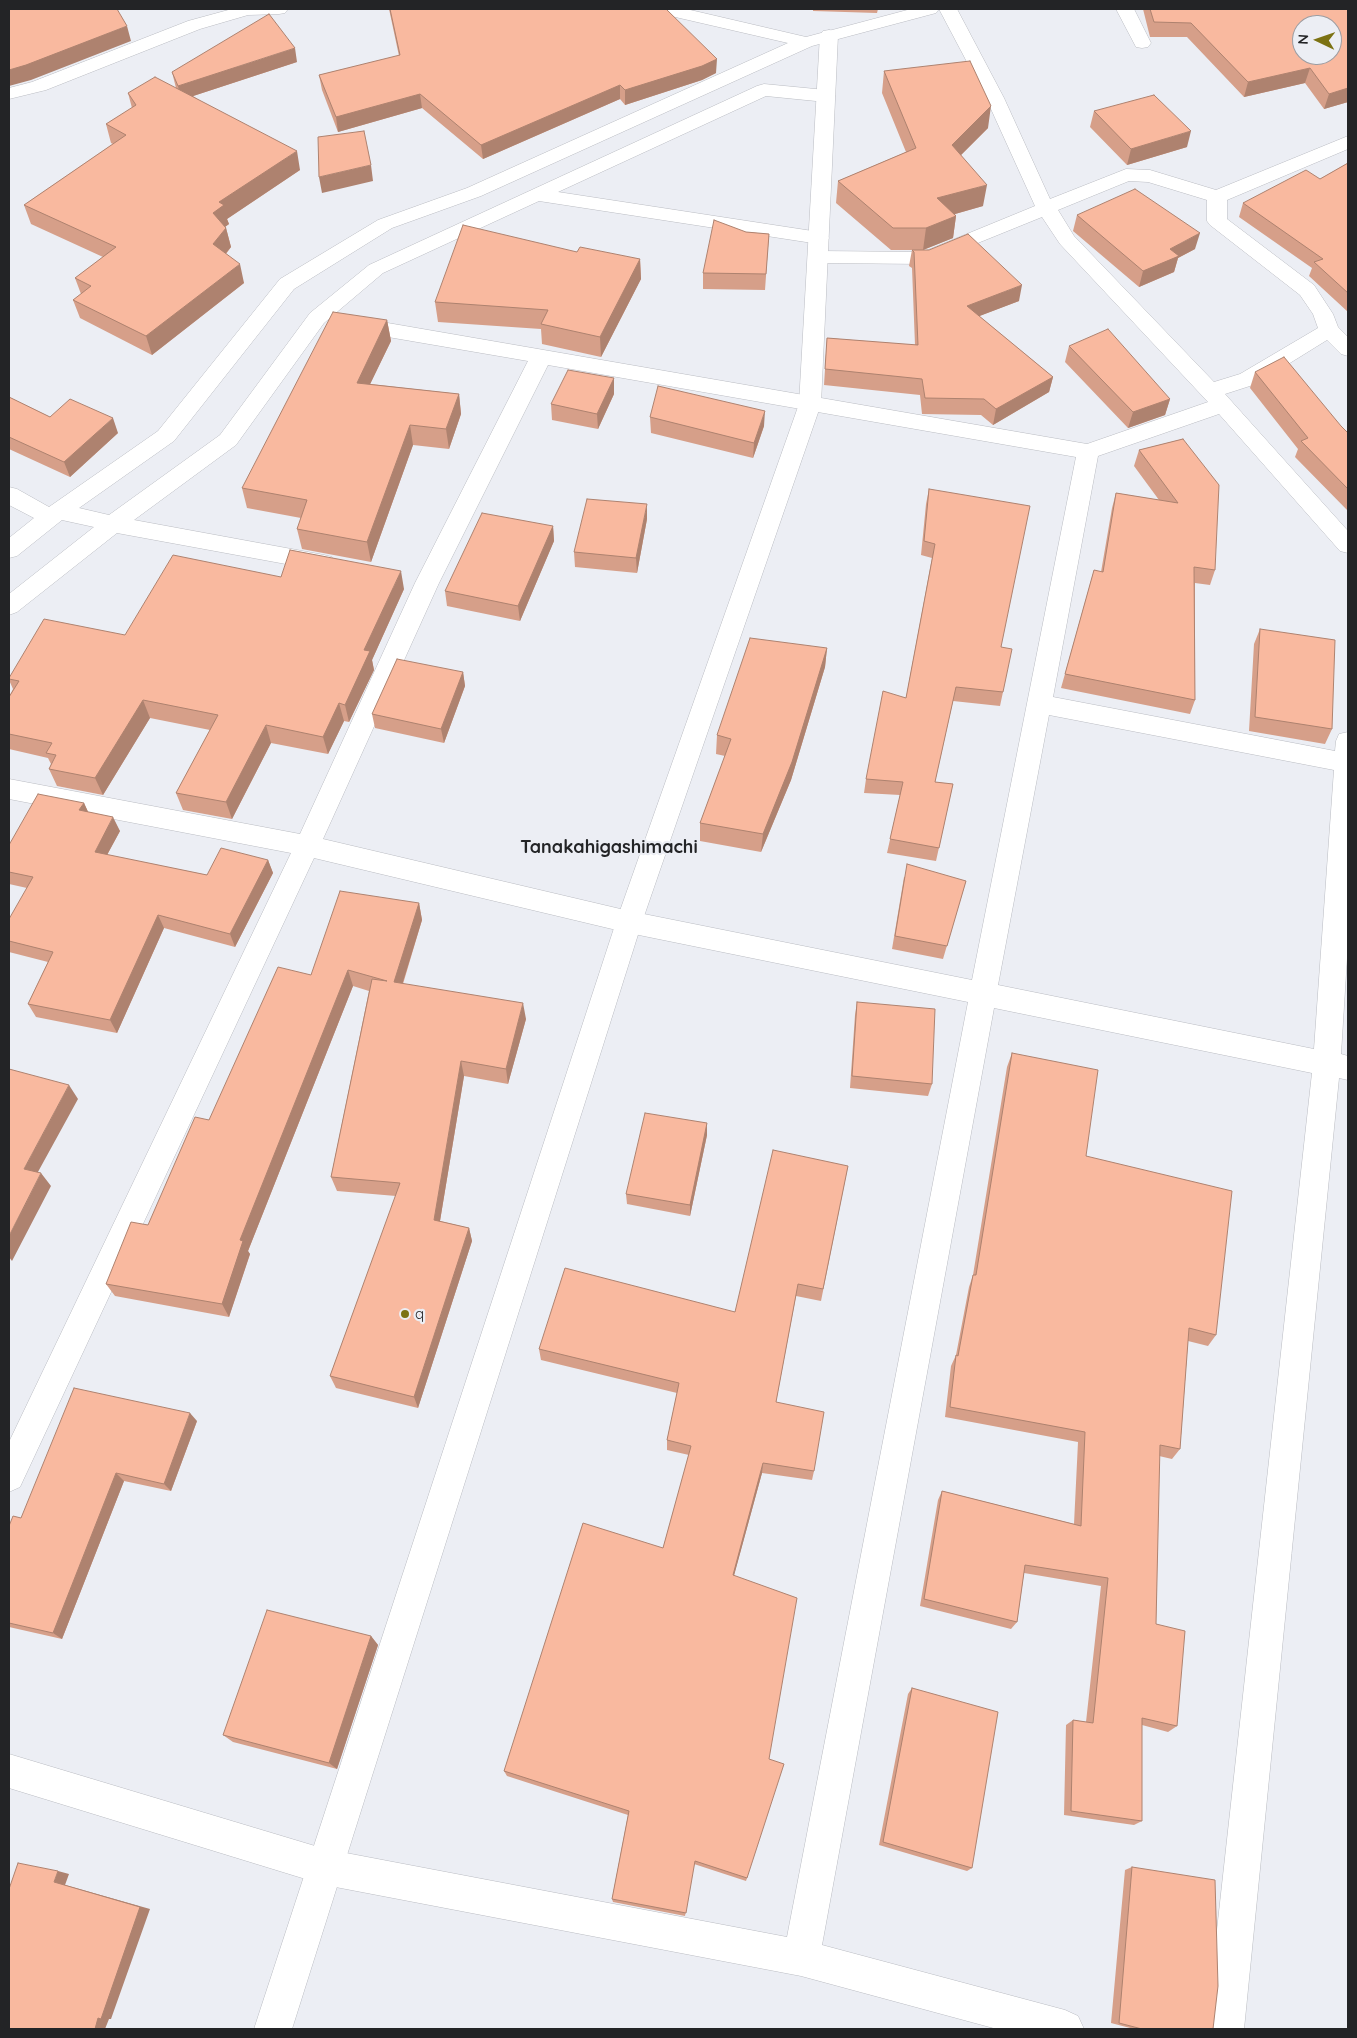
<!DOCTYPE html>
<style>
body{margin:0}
#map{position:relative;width:1357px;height:2038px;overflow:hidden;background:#eceef4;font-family:Quicksand,sans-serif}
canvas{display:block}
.frame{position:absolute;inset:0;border:10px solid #232426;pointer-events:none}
.north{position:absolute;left:1292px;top:15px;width:50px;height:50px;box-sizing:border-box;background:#eceef4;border:1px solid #9c9da2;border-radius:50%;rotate:273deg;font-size:14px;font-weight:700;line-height:20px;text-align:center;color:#232426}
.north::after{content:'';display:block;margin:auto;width:18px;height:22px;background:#7c7213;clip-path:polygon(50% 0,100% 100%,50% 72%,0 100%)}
</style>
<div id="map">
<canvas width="1357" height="2038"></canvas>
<div class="frame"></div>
<div class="north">N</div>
</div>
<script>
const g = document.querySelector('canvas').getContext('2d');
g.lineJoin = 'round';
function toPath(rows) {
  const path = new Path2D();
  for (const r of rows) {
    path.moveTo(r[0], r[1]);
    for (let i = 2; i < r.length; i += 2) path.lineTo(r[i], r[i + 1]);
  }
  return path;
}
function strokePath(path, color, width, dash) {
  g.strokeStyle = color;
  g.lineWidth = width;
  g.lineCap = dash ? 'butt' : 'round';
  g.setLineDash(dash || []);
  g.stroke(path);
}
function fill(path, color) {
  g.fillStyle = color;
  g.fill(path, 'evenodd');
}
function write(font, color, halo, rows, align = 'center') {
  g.font = font + ' Quicksand,sans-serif';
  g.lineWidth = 4.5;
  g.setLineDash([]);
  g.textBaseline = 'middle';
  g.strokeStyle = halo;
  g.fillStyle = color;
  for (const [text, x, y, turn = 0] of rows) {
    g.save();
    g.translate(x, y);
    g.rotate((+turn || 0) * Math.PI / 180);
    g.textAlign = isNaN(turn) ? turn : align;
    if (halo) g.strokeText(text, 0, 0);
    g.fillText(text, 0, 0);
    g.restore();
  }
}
const minor = toPath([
 [232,9,288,9,285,13,279,14,248,15,200,29,46,90,9,99,9,88,32,82,188,21,232,9],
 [655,9,686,9,806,37,911,9,939,9,936,13,812,46,481,196,392,228,294,289,174,441,79,508,109,515,220,435,310,313,369,265,757,86,764,84,826,90,833,92,835,96,833,100,826,102,766,96,558,192,819,232,826,234,829,238,826,242,819,244,539,201,383,273,324,323,236,445,134,520,324,555,332,557,336,563,332,569,324,571,117,533,17,612,9,615,9,594,94,527,62,520,17,556,9,558,9,538,34,518,9,505,9,487,17,489,49,507,158,431,280,279,378,220,467,188,788,43,658,13,655,9],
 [939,9,957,9,1004,98,1050,199,1126,169,1150,170,1216,190,1348,136,1348,149,1227,200,1227,219,1314,285,1333,314,1338,327,1348,337,1348,356,1341,354,1327,340,1256,384,1225,394,1348,531,1348,553,1340,551,1219,414,1098,456,1053,697,1335,751,1336,741,1339,734,1348,732,1348,942,1341,1054,1348,1056,1348,1080,1339,1078,1244,2029,1206,2029,1312,1073,994,1008,822,1945,1065,2010,1078,2016,1084,2029,997,2029,801,1976,325,1885,9,1788,9,1754,325,1849,787,1937,968,1002,629,933,314,858,20,1487,9,1492,9,1442,291,853,9,799,9,779,300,834,415,583,528,361,353,331,346,329,343,324,346,319,353,317,1087,444,1208,402,1060,244,1042,217,926,264,818,263,811,261,808,257,811,253,818,251,923,252,1035,206,986,98,939,9],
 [1129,181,1148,182,1207,200,1207,221,1210,225,1300,295,1313,314,1318,328,1240,374,1214,382,1074,236,1058,210,1129,181],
 [548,365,1076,457,972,980,629,911,323,839,439,583,548,365],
 [1049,715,1334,770,1314,1049,998,985,1049,715],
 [1116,9,1134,9,1151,43,1148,47,1142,48,1136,47,1116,9]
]);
const tertiary = toPath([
 [829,30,835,31,838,35,821,404,642,922,292,2029,254,2029,616,922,799,404,820,35,823,31,829,30]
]);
strokePath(minor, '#babcc2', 1);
strokePath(tertiary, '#babcc2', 1);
fill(minor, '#fff');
fill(tertiary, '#fff');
fill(toPath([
 [389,9,666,9,716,73,702,80,625,105,620,99,483,159,422,108,338,132,322,90,319,75,399,56],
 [813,9,878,9,877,13,813,11],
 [1143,9,1348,9,1348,102,1324,109,1305,83,1244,97,1187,37,1150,37],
 [297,62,193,96,300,170,227,219,229,224,225,227,226,228,231,247,226,254,244,283,152,355,80,318,73,300,81,294,75,278,103,257,31,224,24,205,113,144,111,143,106,124,132,108,128,93,176,88,172,72],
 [884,71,988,128,961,155,983,206,955,214,956,216,953,238,923,250,1019,301,979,316,1053,377,1049,392,993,425,981,415,922,414,920,395,824,385,827,338,915,345,912,268,909,266,912,250,891,250,836,203,838,181,906,152,882,93],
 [1094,111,1187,147,1127,165,1090,127],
 [1348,163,1348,312,1309,276,1312,268,1239,217,1243,203,1320,179],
 [1077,215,1195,249,1178,258,1174,272,1139,287,1073,231],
 [746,232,769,234,765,290,703,289,703,273],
 [577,252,640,259,641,279,601,357,542,344,541,329,438,322,435,302],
 [387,320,391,341,370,384,459,394,461,414,449,449,413,445,371,562,302,549,297,529,301,518,247,508,242,488],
 [1069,346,1170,399,1165,415,1128,428,1065,362],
 [1255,372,1348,433,1348,511,1295,457,1298,449,1250,388],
 [614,378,614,394,598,429,552,420,551,404],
 [9,397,50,417,118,433,70,477,9,449],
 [650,417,764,426,753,458,651,433],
 [1183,439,1215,570,1210,585,1195,583,1195,700,1190,714,1061,688,1094,570,1101,572,1112,508,1116,493,1159,500,1134,466,1139,450],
 [929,489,1001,647,1003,692,1000,706,953,701,935,782,953,784,936,861,887,853,900,795,864,793,866,779,906,698,932,558,921,555,926,504],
 [647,519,637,573,575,567,574,552],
 [553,526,554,541,520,621,447,606,445,591],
 [281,577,404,589,372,660,374,670,349,722,344,721,328,754,271,743,232,819,183,810,176,793,210,730,150,718,103,795,57,786,49,769,51,764,48,758,9,749,9,697,13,689,9,680,9,678],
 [1260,629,1332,729,1325,744,1249,731,1254,644],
 [827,648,825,667,791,780,761,852,700,841,700,823,725,756,716,754,717,735],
 [463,672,465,686,444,743,375,728,372,714],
 [84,803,88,812,120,831,107,855,207,875,268,860,273,873,235,947,164,928,117,1033,36,1017,28,1004,48,962,9,952,9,941,27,888,9,884,9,845],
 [904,877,966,881,943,959,892,949],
 [419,903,422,920,403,984,526,1019,508,1084,464,1076,440,1221,469,1228,472,1241,418,1408,336,1388,330,1376,396,1196,337,1191,331,1177,369,991,353,986,248,1251,250,1254,229,1317,115,1296,106,1284,148,1225,209,1120,311,975],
 [857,1002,932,1084,928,1096,850,1088,855,1015],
 [1012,1053,1216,1335,1208,1346,1188,1341,1180,1449,1172,1459,1159,1456,1156,1624,1177,1726,1168,1732,1142,1725,1142,1821,1134,1825,1064,1815,1066,1725,1073,1720,1086,1722,1101,1586,1024,1573,1017,1622,1011,1629,920,1606,938,1500,942,1491,1074,1524,1078,1442,945,1417,951,1366,956,1355,969,1287,973,1275,1007,1067],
 [707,1123,707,1135,690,1216,627,1204,626,1194],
 [848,1166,821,1301,796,1296,776,1402,814,1471,812,1480,762,1473,734,1575,747,1878,746,1881,694,1864,685,1916,613,1902,612,1899,628,1815,507,1776,504,1771,663,1548,689,1455,667,1450,667,1440,677,1393,541,1360,539,1349,735,1312],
 [197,1421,171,1491,124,1481,62,1639,9,1627,9,1526,21,1518],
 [371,1636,378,1645,337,1769,233,1742,223,1735],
 [912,1688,972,1868,967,1871,879,1845,908,1694],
 [1132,1867,1213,2029,1215,2029,1134,2029,1111,2023,1125,1870]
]), '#d69f89');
fill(toPath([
 [127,26,131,41,31,80,9,86,9,70],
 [295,48,297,62,181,100,178,86],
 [717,59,716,73,702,80,625,105,625,90],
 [1310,68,1305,83,1244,97,1248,82],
 [620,85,620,99,483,159,481,145],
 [1348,88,1348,102,1324,109,1329,94],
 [420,94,422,108,338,132,336,117],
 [991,106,988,128,949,167,952,145],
 [1191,131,1187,147,1127,165,1131,149],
 [297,151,300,170,227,219,229,224,218,232,213,213,219,202],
 [371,165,373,181,322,193,319,177],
 [987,185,983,206,934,220,937,198],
 [956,216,953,238,923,250,926,228],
 [226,228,231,247,218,263,213,244],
 [1200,233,1195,249,1178,258,1174,272,1139,287,1143,271,1170,249],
 [640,259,641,279,601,357,600,337],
 [240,264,244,283,152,355,146,336],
 [1022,285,1019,301,964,322,967,306],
 [387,320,391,341,361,403,357,383],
 [1053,377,1049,392,993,425,996,409],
 [614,378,614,394,598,429,597,414],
 [459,394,461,414,449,449,446,429],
 [1170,399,1165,415,1128,428,1133,412],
 [765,411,764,426,753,458,754,443],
 [113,418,118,433,70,477,64,462],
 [410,425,413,445,371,562,367,542],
 [647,504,647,519,637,573,636,558],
 [553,526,554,541,520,621,518,606],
 [401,571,404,589,372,660,374,670,349,722,345,705,364,650],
 [827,648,825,667,791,780,761,852,763,834],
 [463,672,465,686,444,743,441,729],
 [143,700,150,718,103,795,95,778],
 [339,703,344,721,328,754,323,737],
 [266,725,271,743,232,819,226,802],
 [84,803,90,816,79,810],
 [113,817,120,831,101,866,95,852],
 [268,860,273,873,235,947,230,934],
 [419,903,422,920,398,998,394,982],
 [158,915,164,928,117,1033,110,1020],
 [348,970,353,986,248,1251,250,1254,229,1317,222,1304,240,1240],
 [523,1003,526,1019,508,1084,506,1069],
 [461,1061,464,1076,438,1233,434,1220],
 [69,1085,78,1099,33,1181,24,1169],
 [707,1123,707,1135,690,1216,690,1205],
 [41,1173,51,1186,12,1261,9,1257,9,1236],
 [469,1228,472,1241,418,1408,414,1397],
 [190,1413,197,1421,171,1491,164,1484],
 [763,1463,762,1473,732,1583,733,1575],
 [116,1473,124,1481,62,1639,53,1633],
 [371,1636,378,1645,337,1769,329,1763],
 [58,1871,69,1874,65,1885,150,1909,111,2019,109,2019,105,2029,95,2029,54,1882]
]), '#ae826f');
const building = toPath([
 [9,9,117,9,127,26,26,65,9,70,9,9],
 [390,9,666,9,717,59,702,66,625,90,620,85,481,145,420,94,336,117,319,75,400,55,390,9],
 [1150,9,1348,9,1348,88,1329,94,1310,68,1248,82,1191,23,1154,22,1150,9],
 [1302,25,1332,25,1332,55,1302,55,1302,25],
 [269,14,295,48,178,86,172,72,269,14],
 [970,61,991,106,952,145,987,185,937,198,956,216,926,228,893,228,838,181,916,148,884,71,970,61],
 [155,77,297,151,219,202,224,205,213,213,226,228,213,244,240,264,146,336,73,300,91,286,75,278,116,247,24,205,126,135,106,124,136,105,128,93,155,77],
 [1154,95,1191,131,1131,149,1094,111,1154,95],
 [364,131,371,165,319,177,318,137,364,131],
 [1348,163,1348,293,1314,262,1323,259,1243,203,1306,170,1320,179,1348,163],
 [1135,189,1200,233,1170,249,1179,256,1143,271,1077,215,1135,189],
 [714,220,746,232,769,234,766,274,703,273,714,220],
 [463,225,577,252,580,247,640,259,600,337,541,324,548,310,435,302,463,225],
 [968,234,1022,285,967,306,1053,377,996,409,984,399,925,398,922,379,825,369,827,338,918,345,914,252,912,250,929,250,968,234],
 [333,312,387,320,357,383,459,394,446,429,410,425,367,542,297,529,307,500,242,488,333,312],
 [1108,329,1170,399,1133,412,1069,346,1108,329],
 [1284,357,1341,426,1348,433,1348,489,1301,441,1308,438,1255,372,1284,357],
 [568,370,614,378,597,414,551,404,568,370],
 [658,386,765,411,754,443,650,417,658,386],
 [9,397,50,417,70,399,113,418,64,462,9,437,9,397],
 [1183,439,1219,485,1215,570,1194,567,1195,700,1065,674,1094,570,1103,572,1116,493,1178,503,1139,450,1183,439],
 [929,489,1030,506,1001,647,1012,649,1003,692,956,687,935,782,953,784,939,848,890,839,903,782,866,779,883,691,906,698,935,544,924,541,929,489],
 [587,499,647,504,636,558,574,552,587,499],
 [482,513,553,526,518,606,445,591,482,513],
 [290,550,401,571,364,650,370,651,345,705,339,703,323,737,266,725,226,802,176,793,218,715,143,700,95,778,49,769,56,755,46,753,52,743,9,734,9,697,19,681,9,679,9,678,44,619,125,635,173,555,281,577,290,550],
 [1260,629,1335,640,1332,729,1255,717,1260,629],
 [750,638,827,648,792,762,763,834,700,823,731,739,717,735,750,638],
 [397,659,463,672,441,729,372,714,397,659],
 [38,794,84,803,79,810,113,817,95,852,207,875,221,848,268,860,230,934,158,915,110,1020,28,1004,53,952,9,941,9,919,33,877,9,872,9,845,38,794],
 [907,864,966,881,947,946,895,936,907,864],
 [340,891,419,903,394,982,523,1003,506,1069,461,1061,434,1220,469,1228,414,1397,330,1376,400,1183,331,1177,372,979,387,981,348,970,240,1240,243,1241,222,1304,106,1284,131,1222,148,1225,195,1117,209,1120,278,967,311,975,340,891],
 [857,1002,935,1009,932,1084,852,1076,857,1002],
 [1012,1053,1098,1070,1086,1156,1232,1191,1216,1335,1189,1328,1180,1449,1160,1445,1156,1624,1185,1631,1177,1726,1142,1718,1142,1821,1071,1811,1073,1720,1093,1723,1108,1578,1025,1565,1017,1622,924,1599,942,1491,1081,1526,1085,1432,950,1407,956,1355,958,1356,973,1275,976,1275,1012,1053],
 [9,1069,69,1085,24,1169,41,1173,9,1236,9,1069],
 [645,1113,707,1123,690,1205,626,1194,645,1113],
 [773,1150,848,1166,823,1289,798,1284,776,1402,824,1412,814,1471,763,1463,733,1575,797,1598,769,1759,784,1764,747,1878,695,1861,686,1913,612,1899,629,1811,504,1771,583,1523,663,1548,691,1446,667,1440,679,1383,539,1349,565,1268,735,1312,773,1150],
 [74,1388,190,1413,164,1484,116,1473,53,1633,9,1623,9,1526,13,1516,21,1518,74,1388],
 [267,1610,371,1636,329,1763,223,1735,267,1610],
 [912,1688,998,1712,972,1868,883,1842,912,1688],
 [18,1863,58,1871,54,1882,140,1907,101,2019,98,2018,95,2029,9,2029,9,1889,18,1863],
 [1132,1867,1215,1880,1218,1986,1213,2029,1215,2029,1142,2029,1119,2023,1132,1867]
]);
fill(building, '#f9b99f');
strokePath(building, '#ae826f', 1);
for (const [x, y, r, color] of [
 [405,1314,5,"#7c7213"]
]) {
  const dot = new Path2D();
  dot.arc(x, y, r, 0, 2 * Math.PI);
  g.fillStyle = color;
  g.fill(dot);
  strokePath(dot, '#eceef4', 2);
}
write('15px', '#232426', '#eceef4', [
 ["q",415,1314]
], 'left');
write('bold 18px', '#232426', '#eceef4', [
 ["Tanakahigashimachi",609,848]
]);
</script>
